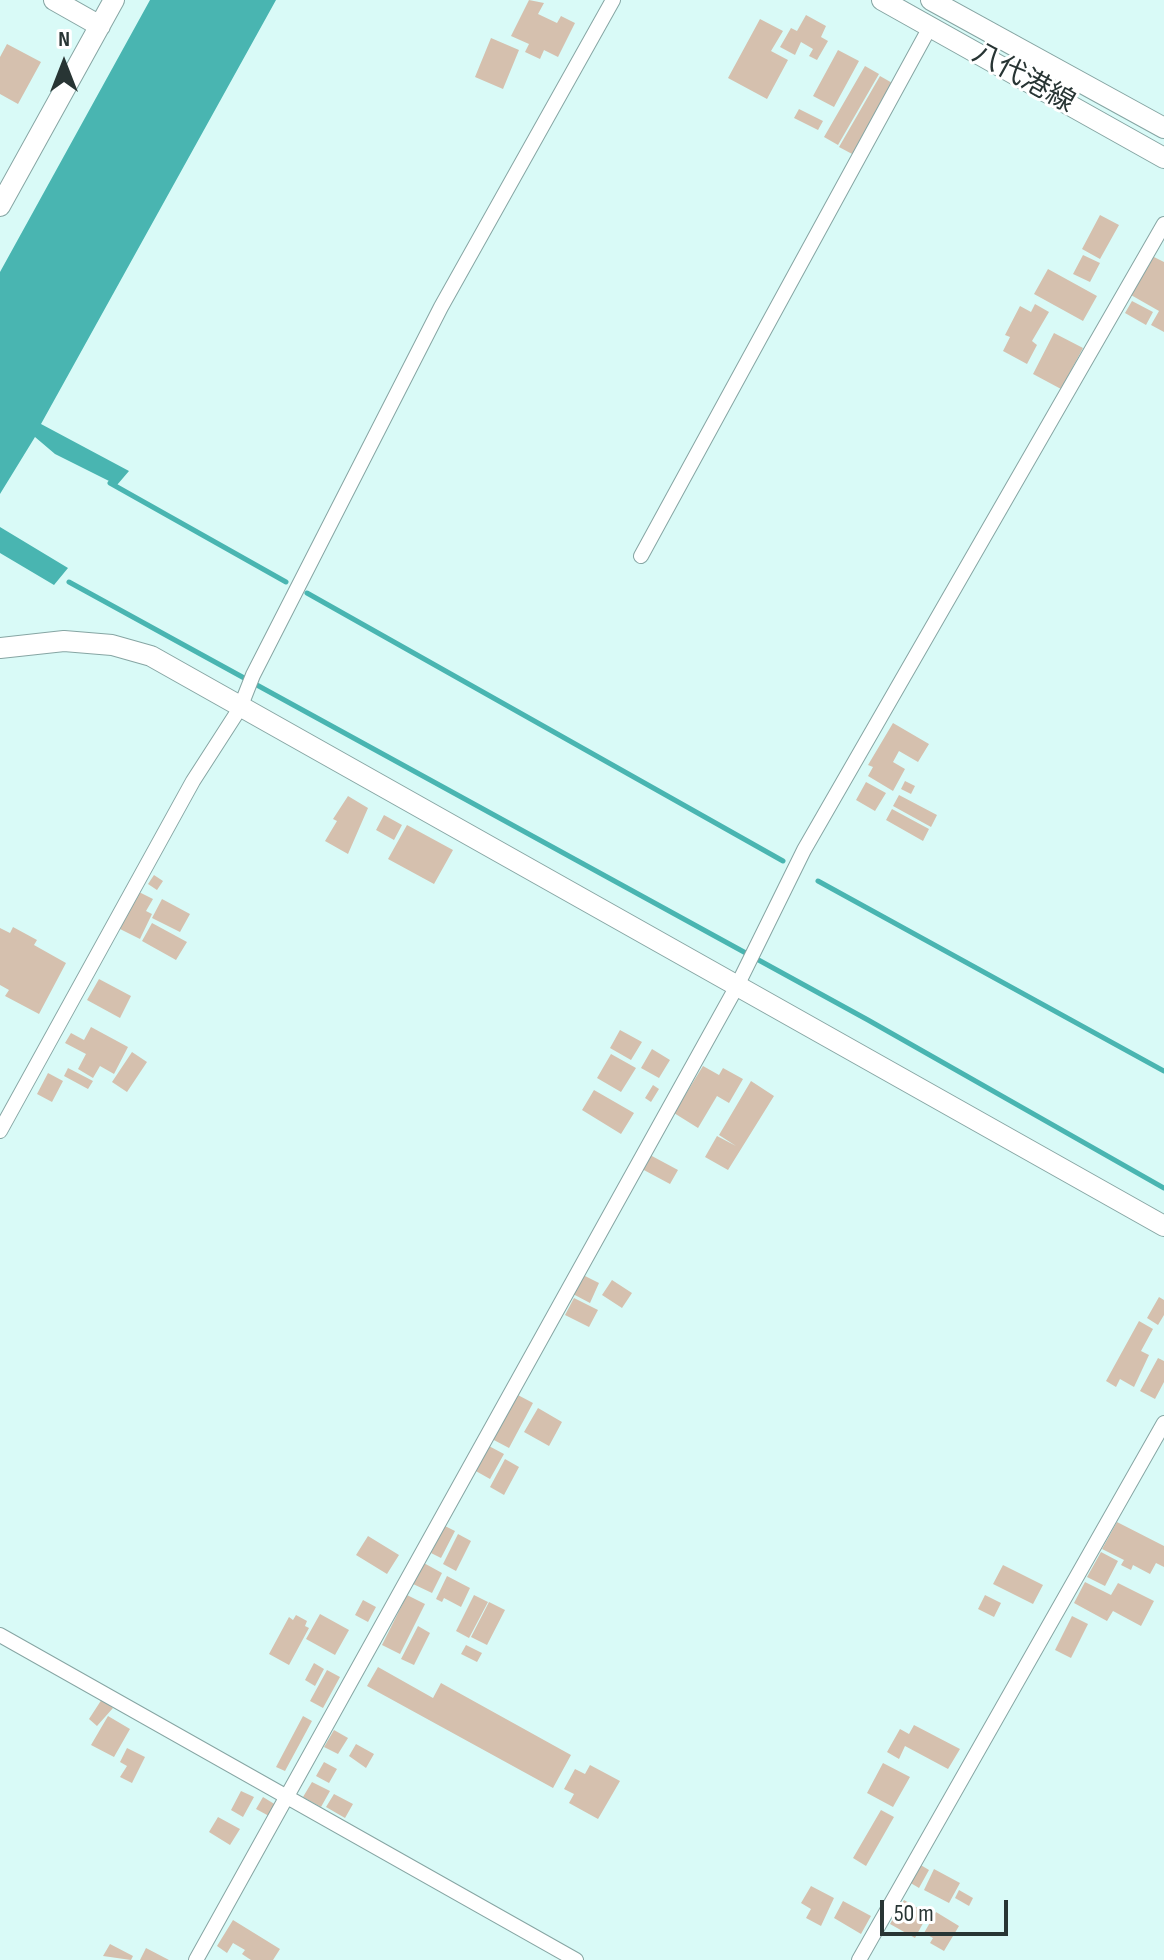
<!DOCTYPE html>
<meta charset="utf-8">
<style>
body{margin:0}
#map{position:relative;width:1164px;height:1960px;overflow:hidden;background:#d9faf7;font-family:"Sofia Sans Condensed",sans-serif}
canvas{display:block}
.north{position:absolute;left:24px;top:24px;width:80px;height:80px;-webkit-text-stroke:6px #fff;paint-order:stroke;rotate:0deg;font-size:22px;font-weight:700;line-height:32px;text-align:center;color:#283534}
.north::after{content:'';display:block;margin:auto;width:28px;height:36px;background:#283534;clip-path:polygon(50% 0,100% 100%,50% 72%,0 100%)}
.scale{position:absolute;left:880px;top:1900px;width:128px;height:36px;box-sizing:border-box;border:4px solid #283534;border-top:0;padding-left:10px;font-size:24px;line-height:28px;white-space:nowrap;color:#283534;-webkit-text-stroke:6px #fff;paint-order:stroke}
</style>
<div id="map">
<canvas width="1164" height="1960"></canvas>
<div class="north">N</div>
<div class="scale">50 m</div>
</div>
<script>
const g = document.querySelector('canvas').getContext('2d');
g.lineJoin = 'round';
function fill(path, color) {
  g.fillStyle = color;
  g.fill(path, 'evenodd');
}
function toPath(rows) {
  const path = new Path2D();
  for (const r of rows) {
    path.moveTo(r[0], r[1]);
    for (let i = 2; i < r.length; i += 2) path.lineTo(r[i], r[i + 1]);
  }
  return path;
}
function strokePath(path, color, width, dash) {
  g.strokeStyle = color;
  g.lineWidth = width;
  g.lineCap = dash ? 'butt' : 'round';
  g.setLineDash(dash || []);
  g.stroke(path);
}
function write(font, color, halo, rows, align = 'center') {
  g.font = font + ' "Sofia Sans Condensed","Noto Sans JP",sans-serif';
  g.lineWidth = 6;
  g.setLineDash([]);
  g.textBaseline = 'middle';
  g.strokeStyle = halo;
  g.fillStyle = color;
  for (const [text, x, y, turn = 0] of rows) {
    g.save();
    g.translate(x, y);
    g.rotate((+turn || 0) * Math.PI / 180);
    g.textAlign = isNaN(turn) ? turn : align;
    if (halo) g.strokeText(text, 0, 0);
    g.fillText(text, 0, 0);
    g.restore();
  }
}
fill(toPath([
 [150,0,276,0,41,424,129,471,117,485,55,454,35,437,0,494,0,272],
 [0,527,68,568,54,585,0,553]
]), '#49b5b1');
strokePath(toPath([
 [110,483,286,582],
 [69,582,868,1020,1164,1188],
 [307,593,783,861],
 [818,881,1164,1071]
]), '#49b5b1', 5);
fill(toPath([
 [529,0,544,3,538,14,557,23,561,16,575,23,558,57,544,50,540,59,525,52,529,44,511,36],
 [806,15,826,26,821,37,828,41,817,60,809,56,813,49,801,42,795,55,780,47,791,28,797,31],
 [760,19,783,31,771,51,788,60,767,99,728,78],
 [491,38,519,50,503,89,475,77],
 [7,44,41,62,18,104,0,94,0,57],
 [838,50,859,61,834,107,813,96],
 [865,66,879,74,838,145,824,137],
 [880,76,894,84,854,155,839,147],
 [799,109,823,121,818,130,794,118],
 [1100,215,1119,225,1100,259,1082,249],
 [1083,255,1100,263,1090,282,1073,274],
 [1152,256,1164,262,1164,332,1151,325,1159,311,1131,295],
 [1048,269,1097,296,1083,321,1034,294],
 [1132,301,1153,312,1146,325,1125,313],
 [1035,304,1049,312,1032,341,1037,345,1027,364,1003,351,1010,337,1005,335,1020,306,1031,312],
 [1054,333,1083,348,1061,389,1033,374],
 [893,723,929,744,918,762,899,751,893,762,905,769,893,791,868,776,873,767,868,765],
 [905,781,915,786,911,794,901,789],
 [866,782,886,793,875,811,856,800],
 [899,795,937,815,931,827,893,806],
 [348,796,368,808,348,854,325,841,337,821,333,819],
 [892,809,929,829,923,841,886,820],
 [384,815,402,825,394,840,376,830],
 [407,825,453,850,434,884,388,859],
 [154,875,163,881,157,890,148,884],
 [139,892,153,899,146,911,152,914,140,939,120,929],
 [162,899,190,914,180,932,152,918],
 [152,923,187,942,176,960,142,941],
 [13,927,37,940,34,945,66,963,39,1014,5,996,9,990,0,985,0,928,10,933],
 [99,979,131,996,120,1018,87,1000],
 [91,1027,128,1047,114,1074,100,1066,93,1078,78,1069,86,1054,65,1043,71,1033,84,1040],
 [620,1030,642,1042,631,1060,610,1048],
 [652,1049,670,1060,659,1078,641,1068],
 [132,1052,147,1062,127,1092,112,1082],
 [611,1054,636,1068,621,1092,597,1078],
 [703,1066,719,1075,723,1068,743,1079,729,1103,717,1096,698,1128,674,1113],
 [68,1068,93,1081,88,1089,64,1076],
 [48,1073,63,1081,52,1102,37,1094],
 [751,1081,774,1096,728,1170,705,1157,717,1136,736,1146,719,1135],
 [653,1085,659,1089,651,1102,645,1098],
 [594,1090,634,1113,621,1134,582,1110],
 [650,1155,678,1170,670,1184,642,1169],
 [583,1275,599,1283,590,1303,573,1294],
 [612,1280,632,1293,622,1308,602,1295],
 [1159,1297,1164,1300,1164,1315,1158,1325,1147,1318],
 [574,1298,598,1310,589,1327,565,1315],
 [1139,1321,1153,1329,1141,1351,1149,1355,1134,1387,1120,1379,1116,1387,1106,1381],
 [1158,1358,1164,1361,1164,1382,1155,1399,1140,1391],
 [516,1394,533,1403,509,1448,492,1439],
 [538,1408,562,1422,549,1446,524,1432],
 [487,1445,504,1454,490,1479,474,1470],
 [505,1459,519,1467,504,1495,490,1487],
 [1117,1522,1164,1546,1164,1567,1156,1563,1150,1574,1133,1565,1131,1570,1121,1565,1124,1560,1102,1549],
 [445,1526,455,1531,441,1558,431,1553],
 [458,1534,471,1541,456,1571,443,1564],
 [368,1536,399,1555,387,1574,356,1555],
 [1101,1552,1118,1561,1105,1586,1087,1577],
 [422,1562,442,1573,432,1593,411,1583],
 [1003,1565,1043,1585,1033,1604,993,1584],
 [447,1576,470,1588,461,1607,444,1598,442,1602,436,1599],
 [1085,1582,1111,1595,1118,1583,1154,1601,1141,1626,1113,1611,1107,1621,1074,1603],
 [407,1595,425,1604,400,1654,382,1645],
 [474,1595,488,1602,469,1638,456,1631],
 [985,1595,1001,1603,994,1617,978,1609],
 [363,1600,376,1607,368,1622,355,1615],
 [489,1602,505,1610,487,1645,471,1637],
 [320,1614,349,1630,335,1655,306,1639],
 [296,1615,307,1621,305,1626,309,1628,289,1665,269,1654,289,1617,293,1620],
 [1072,1616,1088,1624,1071,1658,1055,1650],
 [418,1626,430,1633,414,1665,401,1659],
 [466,1645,482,1653,477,1662,461,1654],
 [314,1663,324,1669,315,1686,305,1680],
 [378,1667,433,1698,441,1683,571,1755,553,1788,367,1686],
 [327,1670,340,1677,323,1708,310,1701],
 [102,1699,113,1708,97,1726,89,1719],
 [108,1716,130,1729,114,1757,91,1745],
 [303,1716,312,1721,285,1771,276,1767],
 [914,1725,960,1749,948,1769,905,1746,899,1759,887,1752,900,1729,909,1734],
 [334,1730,348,1738,338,1754,324,1747],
 [356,1744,374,1754,366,1768,349,1756],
 [127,1748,145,1757,132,1783,120,1777,127,1766,120,1762],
 [324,1762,337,1769,329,1783,316,1776],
 [883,1763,910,1777,893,1807,867,1793],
 [590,1765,620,1781,598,1819,569,1803,574,1794,564,1789,575,1769,585,1774],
 [312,1782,330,1791,321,1807,303,1797],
 [241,1791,254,1797,243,1817,231,1810],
 [334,1794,353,1804,345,1818,326,1807],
 [263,1797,276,1805,269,1816,256,1809],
 [881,1810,894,1817,866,1866,853,1858],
 [218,1817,240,1829,230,1845,209,1832],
 [919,1864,929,1870,919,1888,909,1882],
 [934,1869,960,1883,949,1903,924,1890],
 [811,1886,834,1898,821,1926,806,1918,811,1909,801,1903],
 [959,1890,973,1898,969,1906,955,1898],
 [904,1900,928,1914,915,1938,890,1924],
 [843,1901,871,1916,861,1934,834,1918],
 [936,1912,959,1926,944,1951,930,1943,933,1938,924,1933],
 [233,1920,280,1949,273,1960,251,1960,242,1954,245,1950,233,1943,227,1953,217,1946],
 [110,1944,133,1956,131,1960,103,1956],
 [146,1948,169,1960,140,1960]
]), '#d5c0ae');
const street = toPath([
 [641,556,930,27],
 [0,1131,193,781,240,708,253,675,441,307,613,0],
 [0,1635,576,1960],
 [196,1960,737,986,804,850,1164,224],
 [859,1960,1164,1423]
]);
const secondary = toPath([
 [54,0,100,26],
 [882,0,1164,158],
 [931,0,1164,128],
 [0,206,114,0],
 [0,648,64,641,112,645,151,656,1164,1226]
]);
strokePath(street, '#86a5a3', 16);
strokePath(secondary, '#86a5a3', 22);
strokePath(street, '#fff', 14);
strokePath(secondary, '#fff', 20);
write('28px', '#283534', '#fff', [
 ["八代港線",1023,79,29]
]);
</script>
